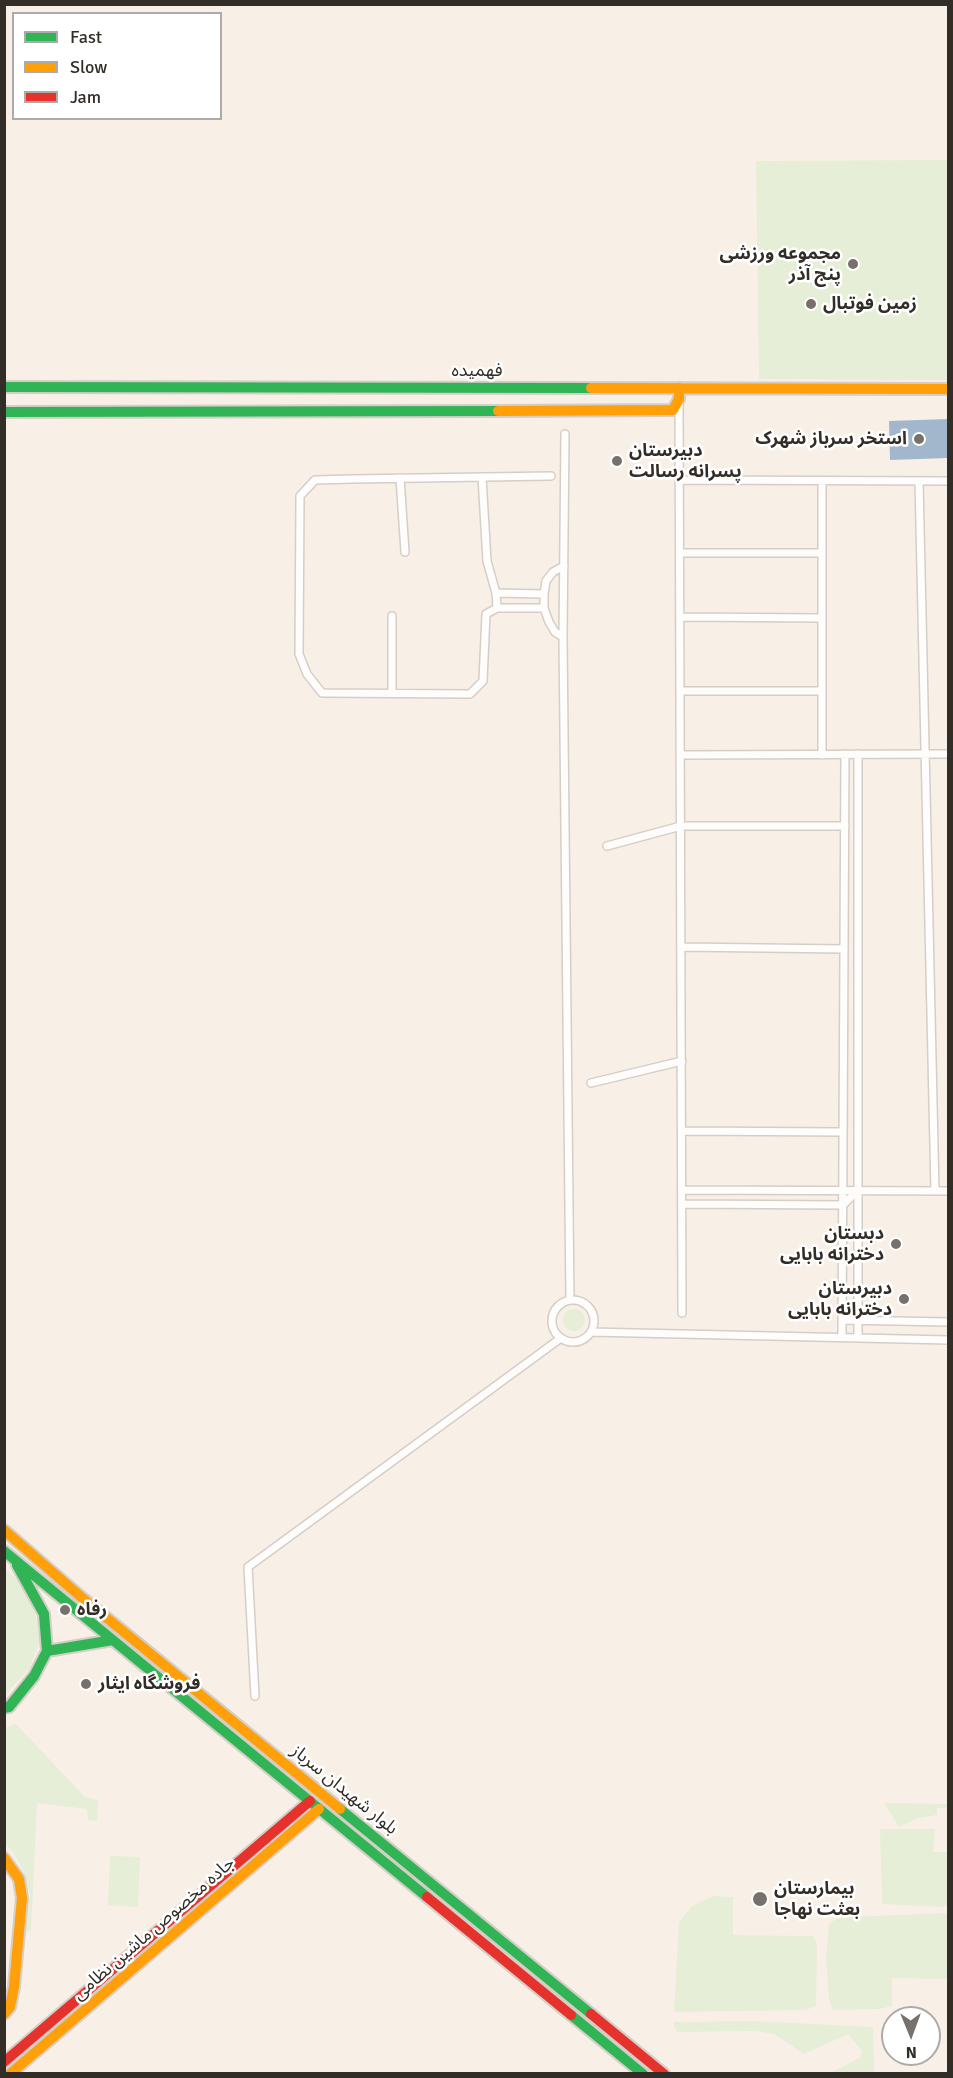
<!DOCTYPE html>
<meta charset="utf-8">
<style>
body{margin:0}
#map{position:relative;width:953px;height:2078px;overflow:hidden;background:#f8f0e7;font-family:Signika,sans-serif}
canvas{display:block}
.frame{position:absolute;inset:0;border:6px solid #332d28;pointer-events:none}
.legend{position:absolute;left:12px;top:12px;width:210px;height:108px;box-sizing:border-box;background:#fff;border:2px solid #adaba9;margin:0;padding:8px 10px;list-style:none;font-size:18px;color:#332d28}
.legend li{display:flex;align-items:center;gap:12px;height:30px}
.legend b{width:30px;border:2px solid #adaba9}
.north{position:absolute;left:881px;top:2006px;width:60px;height:60px;box-sizing:border-box;background:#fff;border:2px solid #adaba9;border-radius:50%;rotate:179deg;font-size:16px;font-weight:700;line-height:24px;text-align:center;color:#332d28}
.north::after{content:'';display:block;margin:auto;width:21px;height:27px;background:#78716b;clip-path:polygon(50% 0,100% 100%,50% 72%,0 100%)}
</style>
<div id="map">
<canvas width="953" height="2078"></canvas>
<div class="frame"></div>
<ul class="legend">
<li><b style="height:8px;background:#30b455"></b>Fast</li>
<li><b style="height:8px;background:#ff9f0a"></b>Slow</li>
<li><b style="height:8px;background:#e5322d"></b>Jam</li>
</ul>
<div class="north">N</div>
</div>
<script>
const g = document.querySelector('canvas').getContext('2d');
g.lineJoin = 'round';
function fill(path, color) {
  g.fillStyle = color;
  g.fill(path, 'evenodd');
}
function toPath(rows) {
  const path = new Path2D();
  for (const r of rows) {
    if (r.length === 3) {
      path.moveTo(r[0] + r[2], r[1]);
      path.arc(r[0], r[1], r[2], 0, 2 * Math.PI);
      continue;
    }
    path.moveTo(r[0], r[1]);
    for (let i = 2; i < r.length; i += 2) path.lineTo(r[i], r[i + 1]);
  }
  return path;
}
function strokePath(path, color, width, dash) {
  g.strokeStyle = color;
  g.lineWidth = width;
  g.lineCap = dash ? 'butt' : 'round';
  g.setLineDash(dash || []);
  g.stroke(path);
}
function write(font, color, halo, rows, align = 'center') {
  g.font = font + ' Signika,"Noto Sans Arabic",sans-serif';
  g.lineWidth = 5;
  g.setLineDash([]);
  g.textBaseline = 'middle';
  g.strokeStyle = halo;
  g.fillStyle = color;
  for (const [text, x, y, turn = 0] of rows) {
    g.save();
    g.translate(x, y);
    g.rotate((+turn || 0) * Math.PI / 180);
    g.textAlign = isNaN(turn) ? turn : align;
    if (halo) g.strokeText(text, 0, 0);
    g.fillText(text, 0, 0);
    g.restore();
  }
}
fill(toPath([
 [948,160,948,380,759,379,756,161],
 [574,1320,11],
 [4,1567,21,1584,32,1605,38,1623,39,1644,29,1669,6,1694],
 [15,1723,85,1797,98,1800,97,1821,88,1820,87,1809,37,1803,31,1931,26,1932,30,1894,23,1870,13,1852,5,1844,5,1728],
 [884,1803,948,1804,948,1808,937,1808,937,1815,918,1818,899,1827],
 [880,1829,935,1829,933,1852,948,1852,948,1904,942,1907,882,1904],
 [110,1856,140,1857,138,1907,108,1905],
 [713,1896,733,1897,733,1935,813,1936,817,1944,816,2006,806,2010,674,2012,679,1922,692,1906],
 [948,1913,948,1979,892,1978,892,2006,880,2009,833,2010,829,2000,826,1957,829,1924,837,1918,848,1917],
 [753,2021,873,2027,874,2073,830,2073,860,2058,862,2051,848,2034,804,2054,774,2034,755,2031,677,2032,673,2022]
]), '#e6eed7');
fill(toPath([
 [948,419,948,458,890,460,889,421]
]), '#a3b7cc');
const street = toPath([
 [679,400,682,1313],
 [565,434,563,637,570,1300],
 [482,477,487,561,496,593,497,608,486,614,483,681,470,694,322,693,307,674,299,654,300,496,315,480,353,479,551,476],
 [400,478,405,552],
 [680,480,948,481],
 [822,481,822,755],
 [919,481,935,1191],
 [680,553,822,553],
 [496,593,544,594],
 [497,608,544,608],
 [680,617,822,618],
 [563,637,555,632,549,622,544,608,544,594,546,581,553,572,564,566],
 [680,691,822,691],
 [392,693,392,616],
 [681,755,948,754],
 [607,846,681,826,845,826],
 [681,947,844,949],
 [591,1083,682,1061],
 [682,1131,843,1132],
 [682,1190,948,1191],
 [682,1204,843,1205,857,1191],
 [573,1321,21],
 [842,1320,948,1322],
 [591,1332,948,1340],
 [842,1336,845,754],
 [858,1337,858,754],
 [255,1696,248,1567,561,1338]
]);
const fast = toPath([
 [4,387,591,388],
 [4,412,498,411],
 [4,1551,427,1897],
 [47,1651,113,1640],
 [4,1708,9,1707,34,1676,47,1651,44,1614,17,1565],
 [340,1809,591,2014],
 [571,2015,643,2074]
]);
const slow = toPath([
 [591,388,948,389],
 [498,411,673,410,679,399,679,388],
 [4,1530,80,1596,340,1809],
 [4,1858,19,1879,22,1898,14,1987,10,2007,4,2014],
 [10,2074,319,1809]
]);
const jam = toPath([
 [427,1897,571,2015],
 [591,2014,664,2074],
 [4,2062,310,1801]
]);
strokePath(street, '#d5cec7', 10);
strokePath(fast, '#d5cec7', 14);
strokePath(slow, '#d5cec7', 14);
strokePath(jam, '#d5cec7', 14);
strokePath(street, '#fefdfb', 7);
strokePath(fast, '#30b455', 10);
strokePath(slow, '#ff9f0a', 10);
strokePath(jam, '#e5322d', 10);
for (const [x, y, r, color] of [
 [853,264,6,"#78716b"],
 [811,304,6,"#78716b"],
 [919,439,6,"#78716b"],
 [617,461,6,"#78716b"],
 [896,1244,6,"#78716b"],
 [904,1299,6,"#78716b"],
 [65,1610,6,"#78716b"],
 [86,1684,6,"#78716b"],
 [760,1899,8,"#78716b"]
]) {
  const dot = new Path2D();
  dot.arc(x, y, r, 0, 2 * Math.PI);
  g.fillStyle = color;
  g.fill(dot);
  strokePath(dot, '#fff', 2);
}
write('bold 18px', '#332d28', '#fff', [
 ["مجموعه ورزشی",841,254,"right"],
 ["پنج آذر",841,275,"right"],
 ["زمین فوتبال",823,304],
 ["استخر سرباز شهرک",907,439,"right"],
 ["دبیرستان",629,451],
 ["پسرانه رسالت",629,472],
 ["دبستان",884,1234,"right"],
 ["دخترانه بابایی",884,1255,"right"],
 ["دبیرستان",892,1289,"right"],
 ["دخترانه بابایی",892,1310,"right"],
 ["رفاه",77,1610],
 ["فروشگاه ایثار",98,1684],
 ["بیمارستان",774,1889],
 ["بعثت نهاجا",774,1910]
], 'left');
write('18px', '#332d28', '#fff', [
 ["فهمیده",477,371],
 ["بلوار شهیدان سرباز",344,1790,39],
 ["جاده مخصوص ماشین نظامی",154,1929,-41]
]);
</script>
